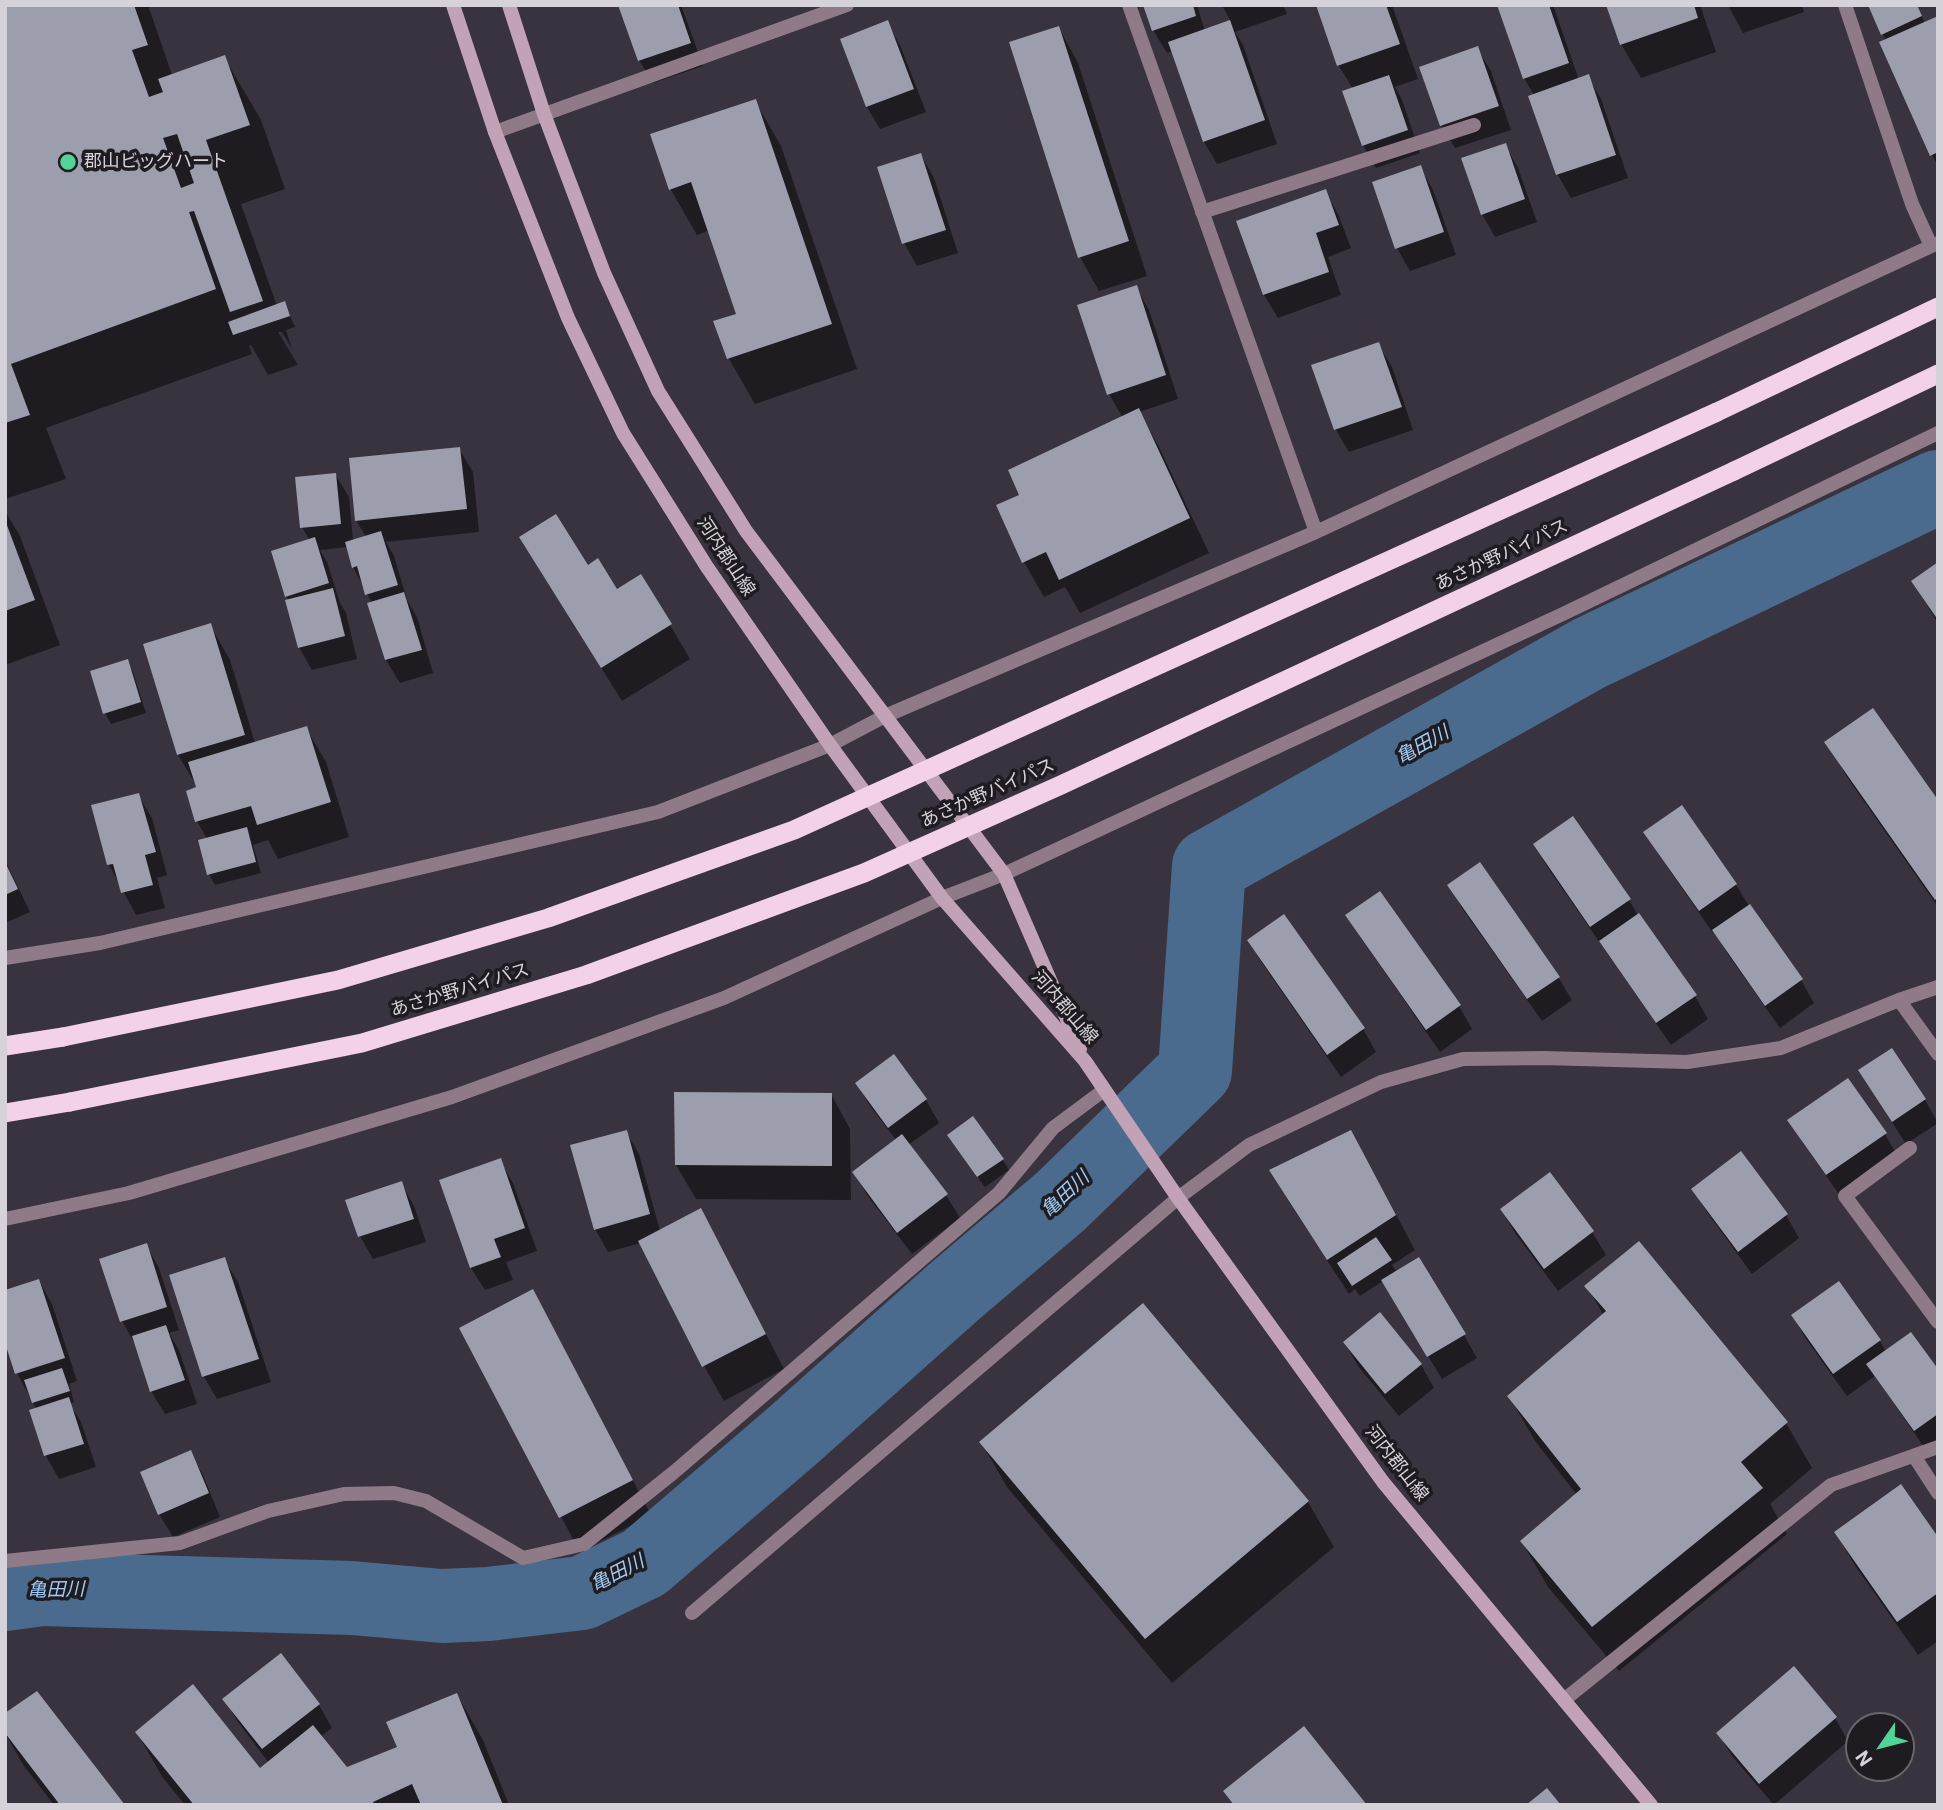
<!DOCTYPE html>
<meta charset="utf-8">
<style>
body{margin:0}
#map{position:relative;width:1943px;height:1810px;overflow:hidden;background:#39333f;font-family:Roboto,sans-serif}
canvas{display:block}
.frame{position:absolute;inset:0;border:7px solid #d6d2d9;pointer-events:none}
.north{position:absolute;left:1845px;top:1712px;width:70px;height:70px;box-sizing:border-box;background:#1f1c21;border:2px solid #68656b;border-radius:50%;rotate:235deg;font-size:19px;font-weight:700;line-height:28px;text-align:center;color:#d6d2d9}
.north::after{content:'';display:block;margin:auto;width:24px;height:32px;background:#52d397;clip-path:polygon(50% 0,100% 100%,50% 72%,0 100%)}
</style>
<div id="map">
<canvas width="1943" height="1810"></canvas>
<div class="frame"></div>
<div class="north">N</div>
</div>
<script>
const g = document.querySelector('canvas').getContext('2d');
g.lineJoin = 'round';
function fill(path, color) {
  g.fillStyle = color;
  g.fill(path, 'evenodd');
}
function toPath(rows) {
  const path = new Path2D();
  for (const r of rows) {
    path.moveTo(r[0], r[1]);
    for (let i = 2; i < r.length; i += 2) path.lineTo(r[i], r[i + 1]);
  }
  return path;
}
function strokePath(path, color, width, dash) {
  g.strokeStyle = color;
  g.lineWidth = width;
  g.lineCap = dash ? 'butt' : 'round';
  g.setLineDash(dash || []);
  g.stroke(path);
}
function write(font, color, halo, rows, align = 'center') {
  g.font = font + ' Roboto,"Noto Sans JP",sans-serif';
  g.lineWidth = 7;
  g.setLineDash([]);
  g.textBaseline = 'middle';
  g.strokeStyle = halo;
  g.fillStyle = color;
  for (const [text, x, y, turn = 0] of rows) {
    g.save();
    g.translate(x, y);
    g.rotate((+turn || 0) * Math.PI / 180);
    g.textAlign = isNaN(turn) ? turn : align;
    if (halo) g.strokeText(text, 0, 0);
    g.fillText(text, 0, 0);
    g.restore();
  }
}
fill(toPath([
 [5,5,148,5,172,75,224,57,261,120,285,189,241,204,277,306,284,303,295,327,286,330,292,349,282,332,278,332,298,365,268,375,251,345,249,346,252,354,46,428,66,479,5,499],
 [620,5,681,5,703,66,653,83,639,60],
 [1145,5,1197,5,1205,31,1231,22,1222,5,1283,5,1287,14,1235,32,1243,45,1277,144,1217,164,1204,142,1173,51,1167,53,1153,30],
 [1318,5,1392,5,1418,79,1395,87,1402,100,1420,153,1376,168,1363,145,1353,89,1339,66],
 [1499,5,1553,5,1579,80,1588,77,1601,99,1628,178,1571,198,1558,175,1531,97,1534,95,1524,78],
 [1608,5,1700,5,1716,52,1641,78,1621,44],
 [1728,5,1802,5,1804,12,1743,33],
 [1917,5,1925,24,1938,18,1938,166,1932,155,1883,34],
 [887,23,900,45,926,112,880,129,867,107],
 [1059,28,1078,63,1147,276,1099,291,1080,257],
 [1477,48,1491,71,1511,130,1455,148,1442,126,1422,68],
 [755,101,781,146,857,369,755,404,729,359,716,322,738,315,710,230,697,235,671,190,653,135],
 [1505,145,1518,168,1537,222,1495,237,1482,214],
 [921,155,934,178,958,253,917,266,904,243],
 [1420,167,1433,190,1456,255,1410,271,1397,248],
 [1325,191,1338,214,1351,248,1328,257,1341,295,1278,318,1264,295,1238,222],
 [1136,287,1149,310,1178,399,1139,412,1158,445,1209,553,1080,613,1065,587,1044,597,1024,562,998,506,1021,495,1123,418,1109,394],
 [1378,344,1392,367,1413,430,1349,452,1336,430,1314,366],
 [459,449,473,472,479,532,386,542,394,556,407,600,417,617,433,673,400,683,386,660,372,603,353,567,348,547,320,550,327,562,340,603,346,613,357,659,312,670,299,647,289,601,286,596,310,541,302,527,335,474,349,497,353,541,366,537,356,520],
 [5,511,20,536,60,645,5,665],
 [1938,564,1938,623,1913,582],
 [588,567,616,592,670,625,690,659,622,701,541,572],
 [210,625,230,660,255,743,306,728,326,762,349,837,278,859,268,840,253,845,261,873,215,885,209,874,207,839,197,821,198,788,178,755,145,645],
 [127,661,133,672,146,713,111,724,105,713],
 [1827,742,1938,803,1938,907,1847,777],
 [138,795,152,818,167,875,157,878,165,908,136,915,109,865],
 [1682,807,1736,885,1749,906,1801,980,1814,1003,1780,1028,1727,953,1715,931,1713,933,1659,855,1646,832],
 [1535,845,1629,900,1638,915,1695,996,1708,1019,1671,1045,1548,868],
 [5,860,30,912,5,923],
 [1449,885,1558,977,1572,1000,1542,1021,1462,908],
 [1348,915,1459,1006,1472,1029,1440,1052,1361,938],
 [1284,916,1363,1029,1376,1052,1341,1077,1262,963,1249,941],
 [893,1056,926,1100,939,1123,908,1145,946,1195,960,1218,912,1254,867,1195,854,1172,896,1140,870,1106,857,1084],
 [831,1094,850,1129,851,1200,696,1199,676,1165],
 [1874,1094,1925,1100,1938,1123,1906,1144],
 [1790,1120,1885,1134,1898,1157,1841,1197,1803,1143],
 [626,1132,639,1154,660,1231,701,1210,720,1245,784,1369,724,1401,704,1366,641,1243,608,1252,595,1229],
 [955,1146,1003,1160,1009,1170,985,1187],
 [500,1161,513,1183,537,1251,506,1262,513,1280,485,1290,471,1268,441,1181],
 [1370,1166,1415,1250,1392,1265,1397,1272,1464,1335,1477,1358,1442,1379,1383,1281,1360,1296,1355,1289,1349,1294,1291,1205,1271,1170],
 [401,1183,414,1206,426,1242,373,1259,360,1236],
 [1693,1189,1786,1215,1799,1238,1752,1274,1707,1212],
 [1502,1210,1592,1232,1606,1255,1558,1291,1515,1233],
 [146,1245,159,1268,179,1330,169,1333,179,1350,197,1404,165,1414,151,1391,135,1344,122,1321],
 [224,1259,238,1282,271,1382,217,1399,204,1377,171,1276],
 [39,1281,52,1304,77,1381,69,1384,74,1402,70,1404,81,1422,96,1467,59,1479,46,1456,32,1411,37,1410,17,1373],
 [1587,1286,1786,1423,1812,1468,1770,1504,1787,1534,1619,1671,1548,1587,1522,1542,1577,1495,1535,1441,1509,1396,1604,1316],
 [1793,1316,1880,1341,1886,1352,1938,1372,1938,1446,1928,1453,1875,1376,1847,1396,1806,1339],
 [552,1326,651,1515,580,1552,461,1329],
 [1345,1343,1421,1365,1434,1388,1399,1416,1358,1366],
 [981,1442,1308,1502,1334,1547,1172,1683,1007,1487],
 [190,1453,203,1475,220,1517,173,1537,159,1514],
 [1836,1533,1938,1540,1938,1641,1918,1655,1856,1567],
 [457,1695,483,1740,509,1805,185,1805,163,1778,137,1733,260,1770,269,1763,238,1722,224,1699,319,1705,332,1728,320,1737,347,1769,399,1748],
 [5,1715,123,1805,54,1805,24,1766,5,1733],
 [1835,1718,1848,1741,1774,1805,1732,1756,1719,1734]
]), '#0007');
strokePath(toPath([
 [5,1594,41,1589,352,1598,442,1606,488,1604,582,1593,644,1563,790,1438,955,1291,1061,1201,1195,1071,1209,866,1590,653,1938,487]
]), '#4a6b8d', 74);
fill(toPath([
 [5,5,134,5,148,45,132,50,149,97,163,92,158,79,225,55,250,125,206,140,263,301,230,312,194,211,189,212,216,289,11,364,30,415,5,423],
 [177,134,194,183,181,188,163,138],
 [618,5,678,5,691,43,638,61],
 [1143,5,1193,5,1196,16,1152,31],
 [1316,5,1386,5,1400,44,1337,66],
 [1497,5,1549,5,1569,63,1523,79],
 [1606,5,1694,5,1698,18,1620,45],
 [1868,5,1917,5,1922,16,1881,35],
 [1938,16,1938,152,1930,156,1879,42],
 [888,20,914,89,866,107,840,39],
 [1230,20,1265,120,1203,142,1168,42],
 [1059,26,1129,241,1078,258,1009,42],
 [1478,46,1499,106,1440,126,1419,67],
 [1589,74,1616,155,1556,175,1528,96],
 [1389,75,1408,130,1362,146,1342,91],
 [756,99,832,324,727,359,713,321,736,314,691,182,669,190,650,134],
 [1506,143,1525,199,1481,215,1461,158],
 [921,153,946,230,902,244,877,167],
 [1421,165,1444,232,1395,249,1372,182],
 [1326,189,1339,225,1316,233,1329,272,1263,295,1236,221],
 [1137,285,1166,375,1107,395,1077,305],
 [285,301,290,316,233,335,228,322],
 [1379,342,1402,407,1334,430,1311,365],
 [1139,408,1190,518,1059,580,1046,552,1022,563,996,505,1019,495,1008,470],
 [460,447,467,509,355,521,349,458],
 [336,473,341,524,300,528,295,477],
 [556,514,588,565,598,558,617,589,641,574,672,624,601,668,519,537],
 [5,520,35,600,5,611],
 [381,531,398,585,365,595,357,566,352,568,345,542],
 [315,537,329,583,285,597,271,551],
 [1938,562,1938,620,1911,581],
 [333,588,345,636,298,648,285,600],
 [404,592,422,650,385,660,367,603],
 [211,623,245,735,177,755,143,644],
 [128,659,141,702,103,714,90,671],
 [1873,708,1938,800,1938,897,1935,900,1824,742],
 [307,726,331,802,257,825,251,806,195,822,186,791,196,787,188,762],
 [139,793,156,852,145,855,153,885,121,893,113,864,107,865,91,805],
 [1682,805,1737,884,1699,911,1643,832],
 [1573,816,1631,899,1590,927,1533,844],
 [247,827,256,862,207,875,198,840],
 [5,862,18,889,5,895],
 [1480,862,1560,977,1527,999,1447,885],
 [1380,891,1461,1005,1426,1030,1345,915],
 [1750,904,1803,979,1765,1006,1712,930],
 [1639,913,1697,995,1656,1023,1599,941],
 [1284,914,1365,1028,1327,1055,1247,940],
 [1892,1048,1926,1099,1892,1122,1858,1070],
 [894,1054,927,1099,888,1128,855,1083],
 [1848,1078,1887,1133,1826,1175,1787,1120],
 [674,1092,832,1093,832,1166,675,1165],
 [973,1116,1004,1159,977,1177,947,1135],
 [627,1130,650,1214,594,1230,570,1145],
 [1351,1130,1396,1215,1327,1260,1269,1170],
 [902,1134,948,1194,897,1233,852,1172],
 [1741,1151,1788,1214,1738,1252,1691,1189],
 [501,1158,525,1228,494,1239,501,1257,470,1268,439,1180],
 [1550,1172,1594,1231,1544,1269,1500,1209],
 [402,1181,414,1219,358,1237,345,1200],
 [701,1208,766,1334,702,1367,638,1241],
 [1376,1237,1392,1260,1352,1286,1337,1263],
 [1639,1241,1788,1422,1741,1462,1763,1488,1592,1627,1520,1541,1581,1489,1507,1396,1606,1311,1584,1286],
 [147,1243,167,1307,120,1322,99,1259],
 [225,1257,259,1359,202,1377,169,1275],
 [1419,1257,1466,1334,1427,1357,1381,1280],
 [39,1279,65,1358,15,1374,5,1343,5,1290],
 [1839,1281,1881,1340,1833,1374,1791,1315],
 [533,1289,633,1480,559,1518,459,1328],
 [1143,1303,1309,1501,1145,1639,979,1442],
 [1380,1312,1422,1364,1385,1394,1343,1342],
 [166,1325,185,1380,150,1392,132,1336],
 [1911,1332,1938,1369,1938,1414,1914,1431,1866,1364],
 [62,1368,70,1391,32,1403,24,1380],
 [69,1397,84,1444,44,1456,29,1410],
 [191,1450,209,1493,158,1515,140,1472],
 [1901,1484,1938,1537,1938,1593,1897,1622,1834,1532],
 [281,1653,320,1704,262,1749,222,1699],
 [1794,1666,1837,1717,1759,1784,1716,1733],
 [193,1684,260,1768,313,1725,347,1767,397,1747,386,1722,457,1693,503,1805,421,1805,412,1784,373,1802,375,1805,194,1805,135,1732],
 [37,1691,125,1805,60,1805,5,1733,5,1713],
 [1304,1726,1367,1805,1234,1805,1223,1791],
 [1547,1788,1561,1805,1526,1805]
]), '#9c9ead');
strokePath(toPath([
 [1129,5,1316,532],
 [1845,5,1912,204,1931,246],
 [495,132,847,5],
 [1202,212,1474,125],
 [5,958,100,943,658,812,830,745,885,716,1316,532,1938,243],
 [1899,1000,1938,1054],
 [1910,1148,1845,1196,1938,1322],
 [5,1219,129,1193,452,1097,724,998,942,898,1004,874,1565,613,1938,433],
 [1914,1456,1938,1493],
 [5,1561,180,1543,268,1511,344,1494,394,1493,426,1501,523,1558,584,1544,673,1473,999,1193,1053,1128,1104,1090],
 [692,1613,1178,1198,1249,1145,1381,1082,1463,1059,1544,1058,1687,1062,1781,1048,1899,1000,1938,987],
 [1564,1700,1831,1485,1938,1447]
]), '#8f7b88', 14);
strokePath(toPath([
 [453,5,495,132,568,318,623,433,707,567,830,745,942,898,1085,1061,1178,1198,1383,1482,1651,1805],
 [509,5,544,114,604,273,658,391,746,531,1004,874,1080,1049]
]), '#c1a2b6', 14);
strokePath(toPath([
 [1717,412,1938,307],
 [1734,471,1938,374],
 [5,1046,63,1037],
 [5,1113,70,1102]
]), '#f3d1e7', 19);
strokePath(toPath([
 [63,1037,338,980,548,918,794,830,1717,412],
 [70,1102,362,1043,586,975,864,873,1061,785,1734,471]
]), '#f3d1e7', 19);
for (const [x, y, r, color] of [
 [68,162,9,"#52d397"]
]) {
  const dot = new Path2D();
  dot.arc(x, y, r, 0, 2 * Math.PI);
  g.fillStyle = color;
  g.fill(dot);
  strokePath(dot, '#1f1c21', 2.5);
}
write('18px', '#d6d2d9', '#1f1c21', [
 ["郡山ビッグハート",84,162]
], 'left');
write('18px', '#d6d2d9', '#1f1c21', [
 ["あさか野バイパス",1502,556,-25],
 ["河内郡山線",725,557,57],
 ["あさか野バイパス",988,794,-24],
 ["あさか野バイパス",460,991,-17],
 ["河内郡山線",1064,1008,49],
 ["河内郡山線",1396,1464,52]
]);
write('italic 19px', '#a0cbf6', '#1f1c21', [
 ["亀田川",1423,746,-29],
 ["亀田川",1066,1195,-43],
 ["亀田川",618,1574,-27],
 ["亀田川",56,1591,-1]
]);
</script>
